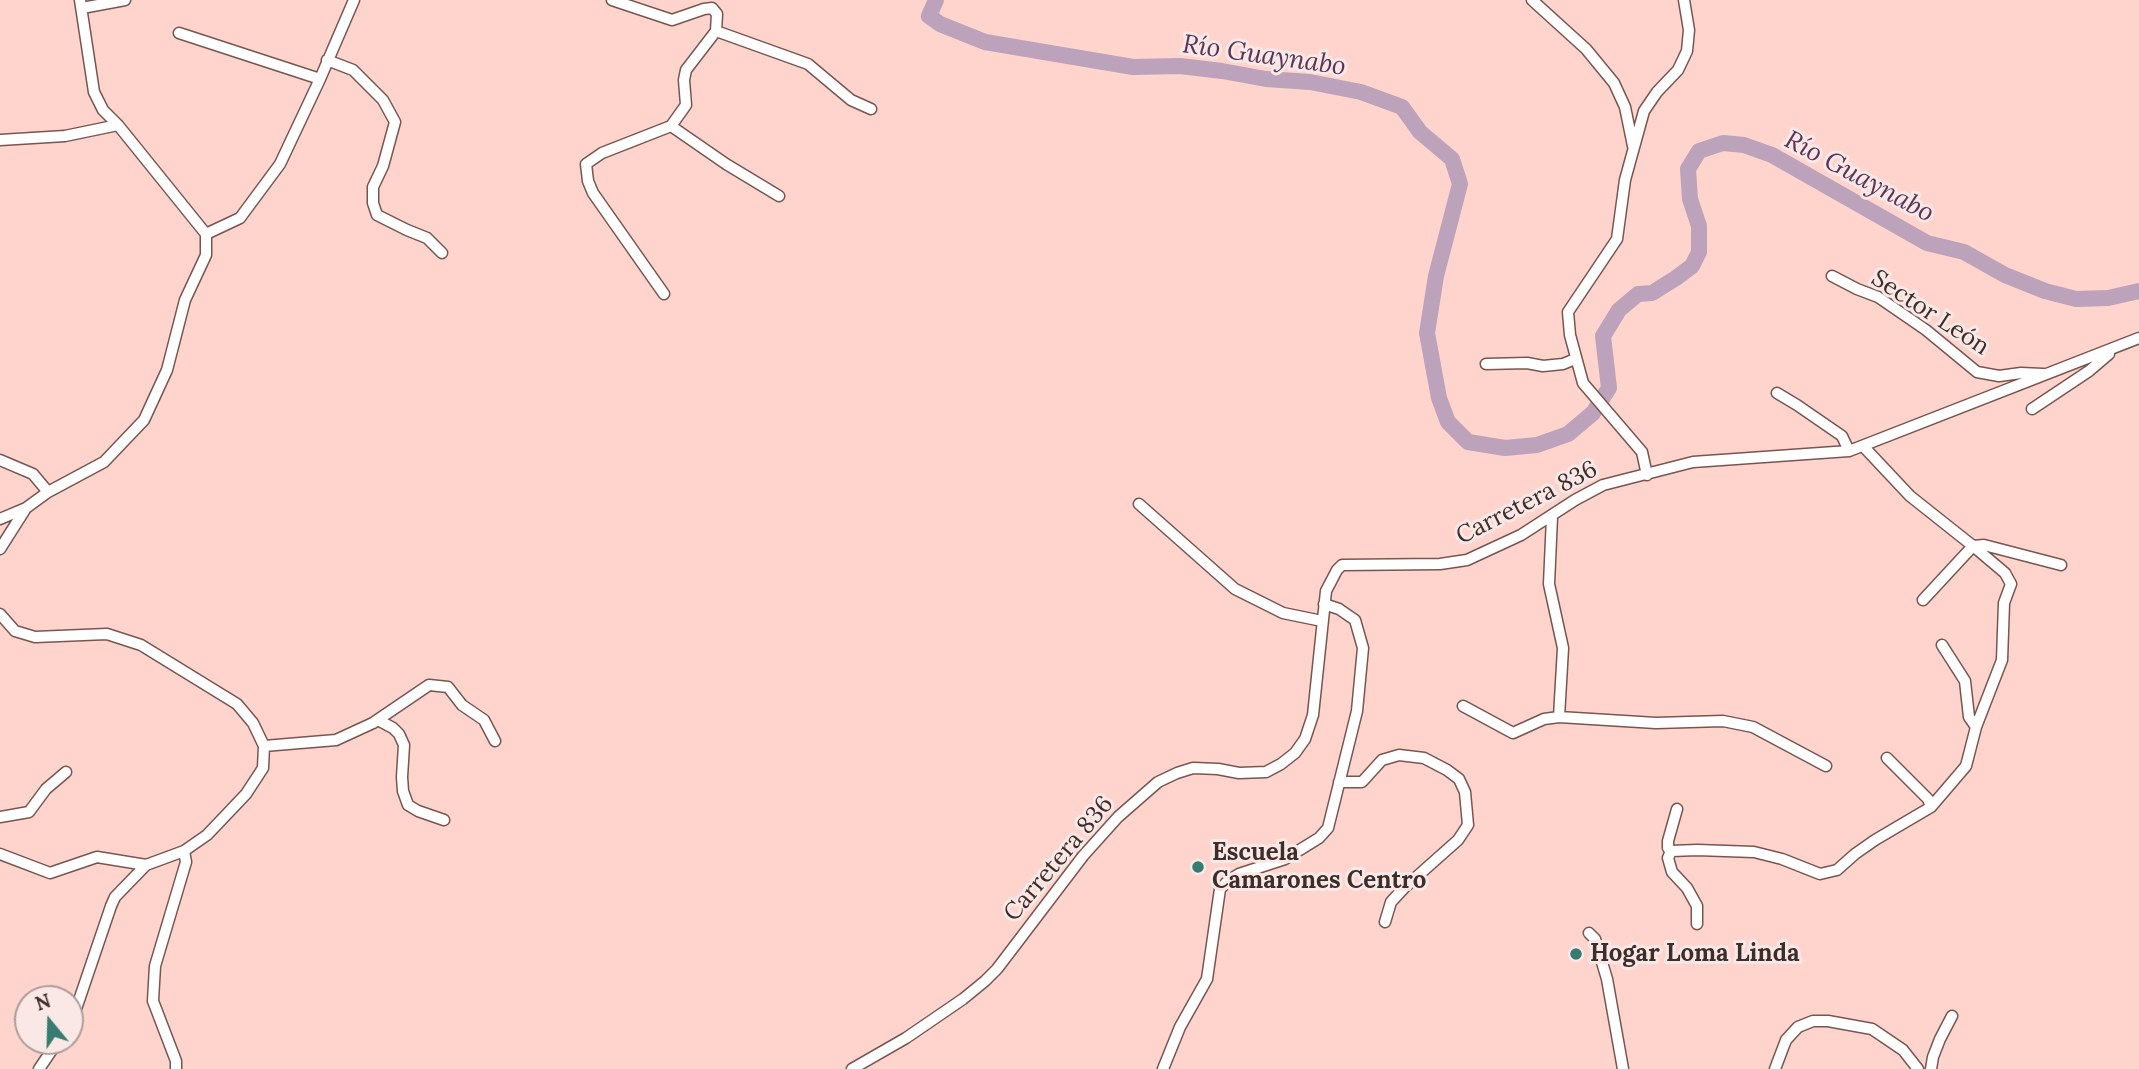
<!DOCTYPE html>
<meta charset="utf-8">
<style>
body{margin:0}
#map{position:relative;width:2139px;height:1069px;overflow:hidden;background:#fed4cd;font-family:Lora,serif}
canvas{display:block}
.north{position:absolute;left:14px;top:985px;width:70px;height:70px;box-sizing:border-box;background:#f9e8e5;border:2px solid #ae9d9b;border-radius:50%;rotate:341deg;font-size:19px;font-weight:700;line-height:28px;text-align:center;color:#3d2d2b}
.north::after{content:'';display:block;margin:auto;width:24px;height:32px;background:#367c72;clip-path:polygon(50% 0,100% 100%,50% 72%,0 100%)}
</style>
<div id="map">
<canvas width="2139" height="1069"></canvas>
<div class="north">N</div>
</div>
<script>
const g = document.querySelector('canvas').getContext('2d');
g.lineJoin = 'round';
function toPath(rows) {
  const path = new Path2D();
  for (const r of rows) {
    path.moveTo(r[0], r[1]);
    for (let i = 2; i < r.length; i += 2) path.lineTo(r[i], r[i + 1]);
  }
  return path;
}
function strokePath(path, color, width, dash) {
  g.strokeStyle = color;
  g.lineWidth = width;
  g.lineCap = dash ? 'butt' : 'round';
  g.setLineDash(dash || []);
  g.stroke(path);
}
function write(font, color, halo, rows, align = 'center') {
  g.font = font + ' Lora,serif';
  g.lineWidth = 6;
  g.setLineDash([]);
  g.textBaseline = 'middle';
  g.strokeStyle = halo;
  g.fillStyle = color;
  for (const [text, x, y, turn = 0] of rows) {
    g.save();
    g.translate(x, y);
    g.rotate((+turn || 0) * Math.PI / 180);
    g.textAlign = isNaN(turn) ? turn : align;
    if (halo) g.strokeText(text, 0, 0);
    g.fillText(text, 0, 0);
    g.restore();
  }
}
strokePath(toPath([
 [936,0,929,16,940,24,985,42,1133,67,1180,66,1222,71,1266,79,1310,82,1361,92,1402,107,1420,132,1452,159,1460,184,1436,276,1427,333,1439,398,1448,422,1468,442,1505,448,1537,445,1568,434,1593,413,1609,388,1603,336,1619,310,1638,294,1652,293,1676,278,1692,266,1699,252,1699,226,1690,199,1688,169,1699,151,1723,143,1744,145,1772,155,1927,243,1964,252,2005,275,2045,291,2076,299,2108,298,2139,291]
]), '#bca2bb', 16);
const minor = toPath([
 [612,0,672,20,704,9,712,8,717,14,716,31,686,70,684,80,686,105,671,126,602,153,586,164,588,181,593,193,664,294],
 [1532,0,1586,49,1614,83,1625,107,1633,146],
 [82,8,125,0],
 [716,31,808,64,851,100,871,109],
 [179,33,320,79],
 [327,60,353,70,383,100,395,122,383,166,373,187,373,203,377,215,407,230,427,238,442,253],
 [671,126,726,164,779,196],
 [0,140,65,136,118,125],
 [206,234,240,218,280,164,320,79,354,0],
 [1832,276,1857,289,1878,297,1926,330,1977,372,1999,376,2021,373,2043,374],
 [1486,364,1527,363,1543,366,1563,364,1575,359],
 [1777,393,1797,405,1842,436,1849,451],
 [2032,409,2089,371,2109,354],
 [1863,446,1910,496,1973,546,1984,545,2061,565],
 [0,460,33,474,48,492],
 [1647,475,1642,452,1583,383,1570,335,1568,312,1617,239,1625,180,1644,111,1657,92,1678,70,1687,51,1689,30,1684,0],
 [1139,504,1235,589,1283,613,1322,621],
 [1552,517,1549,584,1563,648,1559,717],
 [0,519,26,508],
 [0,549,26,508,48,492,104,462,144,420,167,370,185,300,206,255,206,234,118,125,103,110,94,92,80,0],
 [0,614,15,631,35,637,107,634,141,645,237,704,253,723,264,746,263,768,246,794,207,835,184,851,146,865,115,897,111,906,74,1015,70,1022],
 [1942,645,1965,681,1969,717,1976,727],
 [1463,706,1513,733,1544,719,1559,717,1656,723,1723,721,1753,727,1826,766],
 [378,720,393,728,399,734,404,745,402,777,403,791,408,805,418,811,444,820],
 [264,746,336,740,373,723,429,685,448,687,462,705,484,720,495,741],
 [1887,758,1928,799,1931,807],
 [1339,782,1362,782,1382,760,1399,755,1424,758,1447,770,1459,779,1465,792,1468,825,1458,840,1404,888,1391,902,1385,922],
 [1677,809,1668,841,1668,848,1671,851,1697,850,1754,852,1782,859,1820,874,1837,870,1855,854,1875,840,1931,807,1966,766,1976,727,2002,660,2004,603,2011,584,2005,573,1973,546,1923,600],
 [0,817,29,812,46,789,66,772],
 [1671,851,1668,858,1672,872,1687,888,1697,906,1697,924],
 [0,854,50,873,97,857,146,865],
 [1589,933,1595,939,1607,979,1623,1069],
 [39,1069,58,1041],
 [176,1069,176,1061,153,1001,154,983,155,966,186,862,184,851],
 [852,1069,906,1038,963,999,985,981,997,969,1083,856,1118,817,1158,782,1177,773,1193,768,1218,769,1239,773,1266,772,1281,764,1295,753,1305,739,1313,715,1326,591,1337,570,1342,565,1440,564,1467,560,1521,535,1575,500,1603,485,1693,462,1849,451,2139,338],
 [1163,1069,1180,1027,1207,979,1220,889,1229,880,1239,874,1285,859,1319,838,1328,828,1357,711,1363,648,1355,620,1339,609,1324,604],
 [1775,1069,1786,1040,1798,1027,1813,1021,1828,1021,1872,1029,1903,1050,1918,1069],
 [1931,1069,1933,1057,1940,1039,1952,1016]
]);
strokePath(minor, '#795550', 13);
strokePath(minor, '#fff', 10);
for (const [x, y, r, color] of [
 [1198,867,7,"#367c72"],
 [1576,954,7,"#367c72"]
]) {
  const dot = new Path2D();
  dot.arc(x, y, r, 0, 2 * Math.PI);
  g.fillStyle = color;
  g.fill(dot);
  strokePath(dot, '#f9e8e5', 2.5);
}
write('24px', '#3d2d2b', '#f9e8e5', [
 ["Sector León",1930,313,33],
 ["Carretera 836",1527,503,-27],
 ["Carretera 836",1059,859,-50]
]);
write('bold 24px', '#3d2d2b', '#f9e8e5', [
 ["Escuela",1212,853],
 ["Camarones Centro",1212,881],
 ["Hogar Loma Linda",1590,954]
], 'left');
write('italic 26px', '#5a355a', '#f9e8e5', [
 ["Río Guaynabo",1264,56,8],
 ["Río Guaynabo",1859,177,28]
]);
</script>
